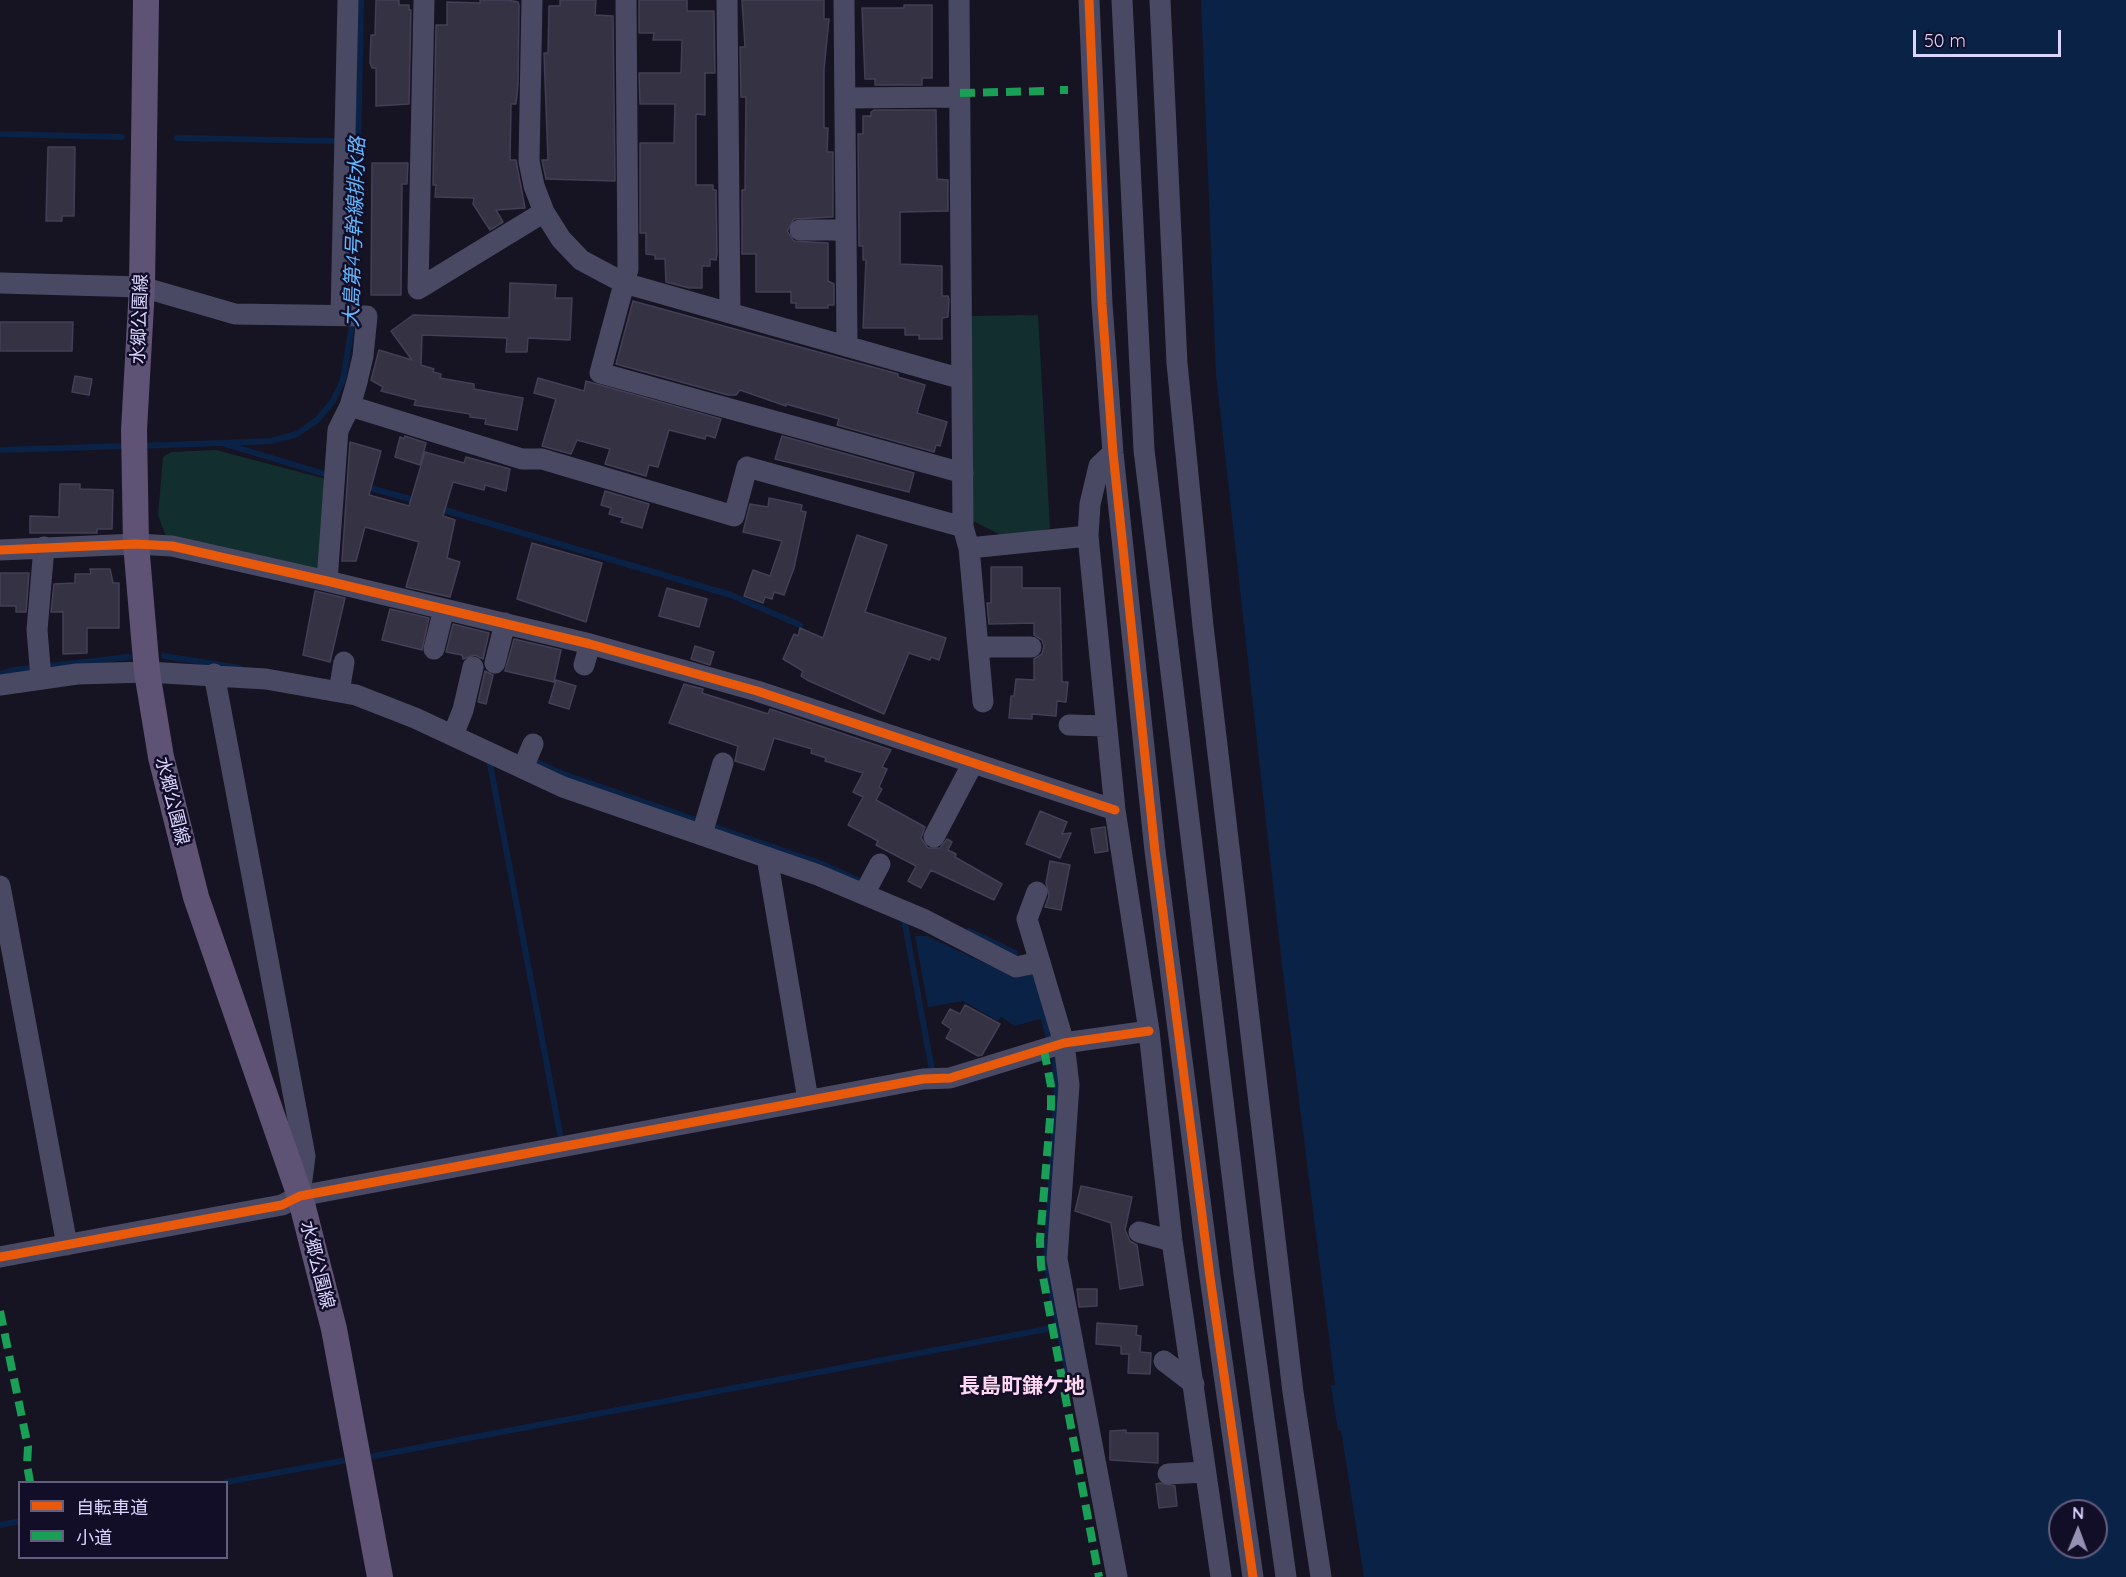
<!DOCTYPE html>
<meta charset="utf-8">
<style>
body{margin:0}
#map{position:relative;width:2126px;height:1577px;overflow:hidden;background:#161422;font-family:Quicksand,"Noto Sans JP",sans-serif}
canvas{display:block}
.legend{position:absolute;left:18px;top:1481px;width:210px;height:78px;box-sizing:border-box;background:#130e28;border:2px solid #635e7e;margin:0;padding:8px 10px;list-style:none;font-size:18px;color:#dad5ff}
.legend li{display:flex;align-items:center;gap:12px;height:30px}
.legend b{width:30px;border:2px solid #635e7e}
.north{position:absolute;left:2048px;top:1499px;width:60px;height:60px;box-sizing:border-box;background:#130e28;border:2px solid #635e7e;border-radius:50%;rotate:1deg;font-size:16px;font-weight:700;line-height:24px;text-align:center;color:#dad5ff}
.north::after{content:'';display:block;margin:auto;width:21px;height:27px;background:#9591b2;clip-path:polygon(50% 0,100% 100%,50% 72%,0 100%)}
.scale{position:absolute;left:1913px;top:30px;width:148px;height:27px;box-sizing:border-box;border:3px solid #dad5ff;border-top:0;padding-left:8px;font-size:18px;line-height:21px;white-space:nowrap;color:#dad5ff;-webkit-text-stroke:4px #130e28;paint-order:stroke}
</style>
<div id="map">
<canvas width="2126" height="1577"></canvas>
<ul class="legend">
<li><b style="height:8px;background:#e8590c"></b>自転車道</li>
<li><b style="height:8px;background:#1a9f57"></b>小道</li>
</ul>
<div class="north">N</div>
<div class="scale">50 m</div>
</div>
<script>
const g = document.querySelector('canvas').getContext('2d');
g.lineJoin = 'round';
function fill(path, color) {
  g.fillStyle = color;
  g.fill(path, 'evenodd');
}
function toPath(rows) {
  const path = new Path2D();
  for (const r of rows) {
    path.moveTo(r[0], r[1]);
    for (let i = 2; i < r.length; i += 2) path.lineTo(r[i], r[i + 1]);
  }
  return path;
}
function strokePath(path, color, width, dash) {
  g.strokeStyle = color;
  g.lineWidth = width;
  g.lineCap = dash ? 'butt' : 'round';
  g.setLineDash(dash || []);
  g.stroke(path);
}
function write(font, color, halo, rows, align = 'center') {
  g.font = font + ' Quicksand,"Noto Sans JP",sans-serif';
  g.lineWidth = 5;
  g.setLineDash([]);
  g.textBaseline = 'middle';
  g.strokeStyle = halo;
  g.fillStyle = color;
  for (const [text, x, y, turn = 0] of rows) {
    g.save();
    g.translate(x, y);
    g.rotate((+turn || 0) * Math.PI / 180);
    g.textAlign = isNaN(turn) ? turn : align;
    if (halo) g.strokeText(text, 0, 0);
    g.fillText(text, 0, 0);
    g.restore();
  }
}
fill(toPath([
 [1038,315,1050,528,1030,535,1001,535,973,521,972,316],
 [216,450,326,479,322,568,311,572,166,537,158,515,163,457,171,452]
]), '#122e2f');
fill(toPath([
 [1201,0,2126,0,2126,1577,1364,1577,1341,1430,1338,1430,1331,1386,1335,1385,1282,965,1216,374],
 [2060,1511,2096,1511,2096,1547,2060,1547],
 [915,936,927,936,1012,976,1033,971,1047,1017,1015,1026,1001,1017,998,1021,963,1001,928,1007]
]), '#0b2247');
strokePath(toPath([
 [0,134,122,137],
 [177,138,334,141],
 [225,444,325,474],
 [140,446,271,441,297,434,317,420,333,401,343,380,355,308,361,0],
 [0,450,127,446],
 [363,486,417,501],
 [438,508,731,595,800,625],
 [164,656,240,668],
 [0,674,14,670,129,657],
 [534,761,563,774,699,821],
 [490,764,560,1134],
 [712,826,822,864,864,883],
 [904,919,932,1070],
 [969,931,1015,953],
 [1041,1010,1049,1038],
 [1055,1061,1057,1086,1046,1263,1069,1381],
 [374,1456,1047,1329],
 [226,1482,342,1461],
 [0,1525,20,1521]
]), '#0b2247', 6);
const building = toPath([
 [376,0,399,0,399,5,409,5,409,10,411,10,409,104,376,106,376,68,372,68,370,63,371,35,375,35,376,0],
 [480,0,508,0,518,2,519,5,518,85,516,104,511,104,510,160,516,160,525,208,496,210,503,222,490,230,473,204,474,198,435,197,436,185,433,185,436,25,447,25,447,2,480,3,480,0],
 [560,0,596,0,595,15,613,16,615,181,546,179,542,160,548,160,544,53,548,53,549,6,560,6,560,0],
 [639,0,687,0,687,11,714,11,715,73,705,73,705,115,696,114,696,185,713,185,713,190,716,190,717,254,716,260,710,259,710,266,702,266,702,288,689,288,666,282,665,259,655,259,655,255,646,254,646,233,640,233,640,143,674,143,675,104,640,104,639,73,681,73,682,40,653,40,654,33,639,33,639,0],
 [742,0,824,0,824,19,829,19,824,69,824,128,828,128,827,152,833,152,833,217,794,219,787,231,794,241,828,243,828,281,834,284,834,305,828,305,828,308,796,308,796,303,791,303,791,292,756,292,756,254,742,254,742,190,745,190,746,97,741,97,740,47,745,47,742,0],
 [904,5,932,5,932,78,922,78,922,85,875,85,875,79,865,79,862,8,904,8,904,5],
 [874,110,936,110,937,179,948,180,948,211,900,212,900,264,942,266,942,296,948,296,949,299,948,317,942,318,942,339,919,339,919,335,905,335,905,328,863,328,866,260,863,260,863,246,859,246,858,134,863,134,863,116,871,116,871,112,874,110],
 [48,147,75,147,74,216,62,216,62,221,46,221,48,147],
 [372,163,408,163,407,184,402,184,401,295,371,295,372,163],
 [510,283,556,285,555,298,572,298,570,340,528,338,527,352,506,352,507,338,422,335,421,365,434,369,433,372,441,374,440,378,474,384,474,389,523,398,517,430,485,424,486,419,470,417,470,414,414,405,416,400,381,391,383,387,371,380,379,350,412,360,391,331,413,315,509,318,510,283],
 [633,301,898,374,898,377,925,385,917,413,947,422,940,446,936,445,934,452,837,425,839,419,786,404,786,406,740,390,736,395,728,395,616,364,633,301],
 [0,322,73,322,72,351,0,351,0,322],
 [75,376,92,379,89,395,72,392,75,376],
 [538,378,584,391,586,381,721,419,715,438,706,435,705,439,669,430,658,467,649,465,646,476,605,464,610,449,577,440,571,454,542,446,556,399,534,393,538,378],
 [405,436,426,443,420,465,395,457,400,437,404,439,405,436],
 [782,436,914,473,909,492,775,459,782,436],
 [350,442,381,451,369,495,409,506,425,452,464,463,466,457,510,469,506,491,485,485,484,490,453,482,443,516,455,520,447,558,460,562,450,597,406,587,419,542,365,527,356,561,342,561,350,442],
 [60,484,80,484,80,489,113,490,112,529,97,529,97,533,30,533,30,516,59,517,60,484],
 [605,491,649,504,642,528,621,522,623,518,609,514,611,508,601,505,605,491],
 [769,498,802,505,801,511,806,512,794,568,784,595,774,592,772,599,765,597,763,603,744,596,753,570,770,576,782,541,743,532,750,504,768,507,769,498],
 [857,535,887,545,865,612,946,638,939,660,931,657,930,660,909,653,884,714,807,680,801,676,803,671,783,659,794,634,798,636,800,628,823,638,857,535],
 [532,543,602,563,586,622,517,599,532,543],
 [991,567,1022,567,1022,588,1060,588,1062,682,1068,682,1066,702,1057,701,1056,716,1032,714,1032,719,1009,718,1011,696,1014,696,1016,679,1034,680,1034,659,1042,654,1044,646,1042,640,1034,635,1034,623,989,624,987,603,991,603,991,567],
 [90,569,110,569,113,583,119,583,119,628,87,628,87,653,63,654,63,612,51,612,54,584,75,583,75,574,91,574,90,569],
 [0,573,29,573,26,612,16,612,16,606,0,606,0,573],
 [667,588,707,599,699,627,659,616,667,588],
 [315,591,345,598,330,662,303,655,315,591],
 [390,609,429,618,422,650,382,640,390,609],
 [453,624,489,633,483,659,475,655,463,659,462,655,446,652,453,624],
 [514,639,561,650,554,682,505,671,514,639],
 [695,646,714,652,710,665,691,659,695,646],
 [485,671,493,675,486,704,478,702,485,671],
 [556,680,576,686,569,709,549,703,556,680],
 [684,684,703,689,702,693,768,714,770,709,891,750,882,767,887,769,879,787,882,789,876,800,925,827,921,838,928,848,940,848,947,839,952,842,948,850,956,854,955,857,1002,884,994,900,931,870,921,888,908,881,916,866,876,845,878,841,848,825,863,797,853,792,863,773,825,761,826,758,811,753,812,749,774,738,764,770,735,761,738,746,669,723,684,684],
 [1040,811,1067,822,1062,834,1071,833,1060,858,1026,844,1040,811],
 [1105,827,1108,851,1095,853,1091,829,1105,827],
 [1050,861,1070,865,1061,910,1045,907,1049,896,1046,883,1050,861],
 [965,1005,1000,1024,982,1055,978,1056,946,1038,951,1029,942,1023,950,1009,960,1014,965,1005],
 [1081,1186,1132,1197,1125,1230,1130,1241,1137,1245,1143,1285,1120,1289,1111,1223,1075,1211,1081,1186],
 [1077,1289,1097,1289,1097,1306,1079,1307,1077,1289],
 [1097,1323,1137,1326,1136,1335,1141,1336,1140,1352,1151,1353,1150,1374,1128,1373,1129,1354,1121,1354,1121,1346,1096,1344,1097,1323],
 [1126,1430,1126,1433,1158,1433,1158,1463,1110,1460,1110,1431,1126,1430],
 [1160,1483,1175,1486,1177,1506,1159,1508,1156,1484,1160,1483]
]);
fill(building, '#353244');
strokePath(building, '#433f56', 1.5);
strokePath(toPath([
 [424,0,418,289,544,212],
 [532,0,529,161,534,186,544,212,561,239,581,260,624,283,962,379],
 [626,0,628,269,600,373,963,473],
 [727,0,730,313],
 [844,0,847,346],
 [959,0,963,527,969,548,1088,536,1090,504,1099,466,1113,453],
 [1089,0,1102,304,1113,453,1155,851,1210,1277,1253,1577],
 [1122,0,1144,450,1244,1273,1286,1577],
 [1160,0,1177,363,1203,626,1293,1392,1321,1577],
 [845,98,960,97],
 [800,230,846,230],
 [0,283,142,287,235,314,367,316,363,356,357,382,350,406,338,430,327,581],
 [341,315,348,0],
 [350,406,522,459,542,459,734,516,747,467,963,527],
 [1088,536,1115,810,1149,1031,1172,1241,1221,1577],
 [969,548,983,702],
 [0,550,136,544,172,546,327,581,590,644,757,691,1115,810],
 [978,647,1031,647],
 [434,649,444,609],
 [495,663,505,623],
 [584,665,590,644],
 [214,674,305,1156,300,1195],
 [41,678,37,630,44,547],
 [0,685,77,674,147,672,266,679,356,695,415,718,563,787,818,875,925,920,1016,967,1040,962],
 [339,692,344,662],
 [1069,725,1106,726],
 [453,735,463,710,473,667],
 [523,768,533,744],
 [702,834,723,763],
 [934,837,973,763],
 [767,857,808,1100],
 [0,886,67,1245],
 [1037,892,1027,919,1064,1043,1069,1085,1057,1259,1117,1577],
 [864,894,880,864],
 [1139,1232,1172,1241],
 [0,1257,282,1205,300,1196,923,1079,950,1078,1064,1043,1149,1031],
 [1164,1361,1194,1384],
 [1168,1474,1205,1472]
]), '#4a4963', 21);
strokePath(toPath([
 [146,0,142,287,134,430,136,544,147,672,161,757,196,897,300,1196,334,1329,380,1577]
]), '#5e5374', 26);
strokePath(toPath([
 [1060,90,1068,90],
 [960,93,1045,91],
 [1044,1050,1051,1086,1051,1107,1040,1240,1041,1266,1099,1577],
 [0,1311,28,1447,27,1465,30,1482]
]), '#1a9f57', 8, [15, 8]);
strokePath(toPath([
 [1089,0,1102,304,1113,453,1155,851,1210,1277,1253,1577],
 [0,550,136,544,172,546,327,581,590,644,757,691,1115,810],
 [0,1257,282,1205,300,1196,923,1079,950,1078,1064,1043,1149,1031]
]), '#e8590c', 9);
write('18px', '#dad5ff', '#130e28', [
 ["水郷公園線",140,319,-88],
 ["水郷公園線",172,801,76],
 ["水郷公園線",317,1265,76]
]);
write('italic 20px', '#63b9ff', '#130e28', [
 ["大島第4号幹線排水路",355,232,-88]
]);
write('bold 21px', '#ffd7f1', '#130e28', [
 ["長島町鎌ケ地",1022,1387]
]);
</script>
